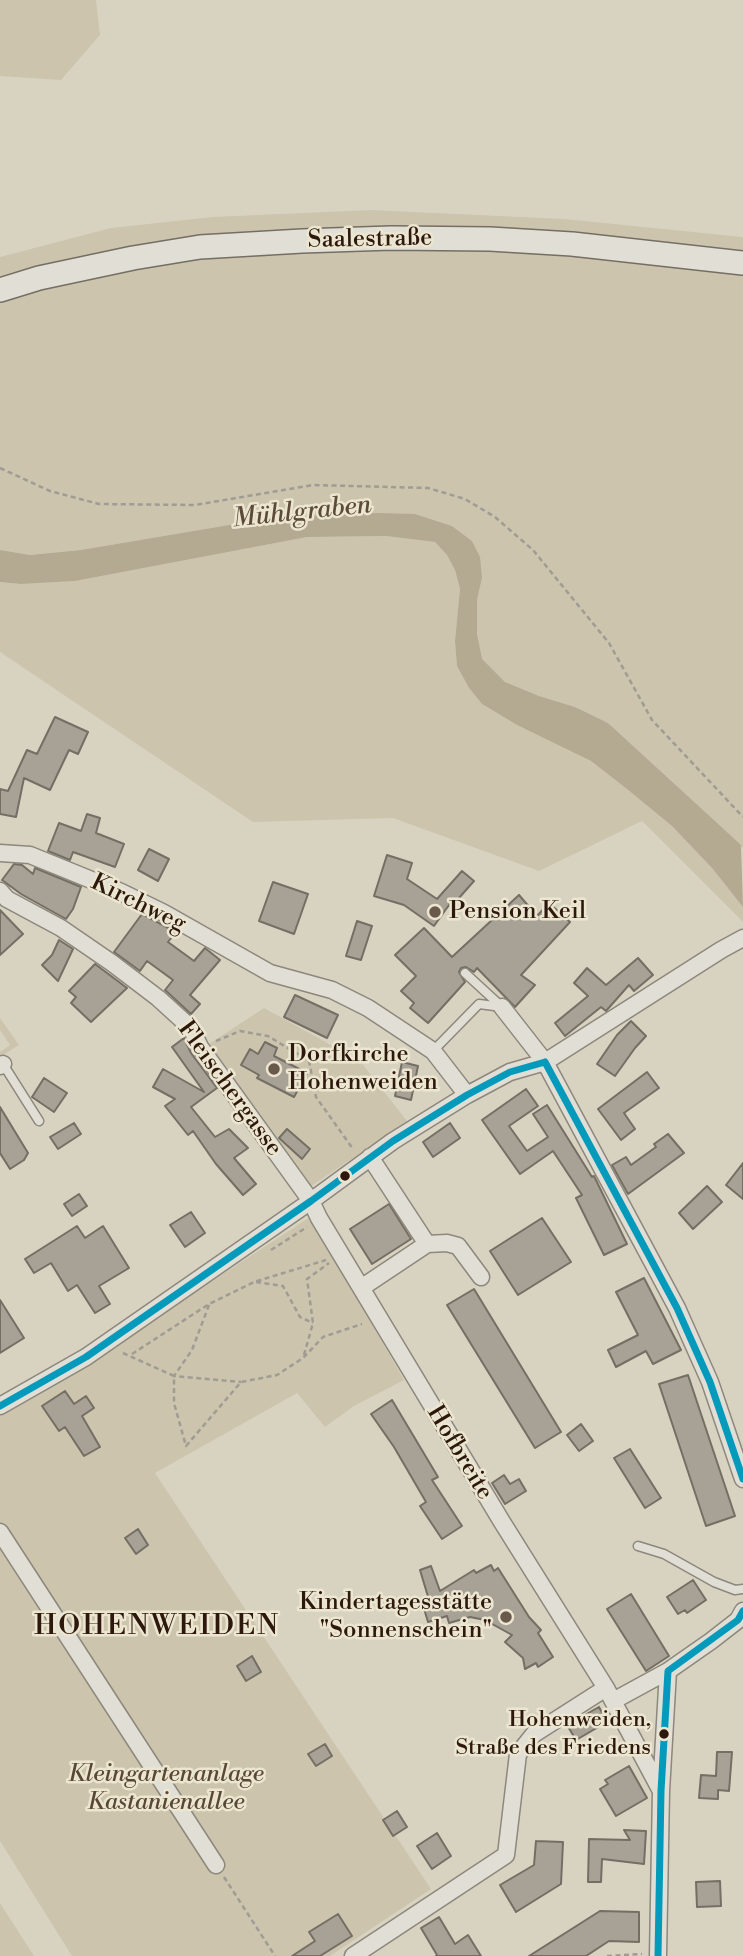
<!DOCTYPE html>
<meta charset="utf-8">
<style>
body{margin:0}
canvas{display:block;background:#d8d3c1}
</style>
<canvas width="743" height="1956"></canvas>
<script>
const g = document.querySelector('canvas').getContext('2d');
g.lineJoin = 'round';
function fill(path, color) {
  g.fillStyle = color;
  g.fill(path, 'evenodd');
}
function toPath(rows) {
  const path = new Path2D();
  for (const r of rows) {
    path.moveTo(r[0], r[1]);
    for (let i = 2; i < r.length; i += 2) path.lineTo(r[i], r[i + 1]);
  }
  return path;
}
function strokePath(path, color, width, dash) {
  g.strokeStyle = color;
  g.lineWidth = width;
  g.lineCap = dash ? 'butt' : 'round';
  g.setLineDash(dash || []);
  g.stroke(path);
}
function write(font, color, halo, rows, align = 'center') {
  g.font = font + ' "Libre Bodoni",serif';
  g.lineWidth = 5;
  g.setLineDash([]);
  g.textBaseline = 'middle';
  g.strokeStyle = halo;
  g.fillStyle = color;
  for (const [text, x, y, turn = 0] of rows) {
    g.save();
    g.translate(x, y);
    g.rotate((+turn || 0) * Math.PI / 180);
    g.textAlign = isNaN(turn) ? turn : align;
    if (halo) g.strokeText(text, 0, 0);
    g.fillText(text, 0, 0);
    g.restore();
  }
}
fill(toPath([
 [0,0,96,0,100,35,61,80,0,76],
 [371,210,564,219,743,237,743,848,608,723,575,707,539,696,505,682,481,659,477,634,477,600,482,578,472,541,452,526,415,514,317,515,235,524,81,550,30,555,0,550,0,257,111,228,213,217],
 [386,536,435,542,447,555,455,570,460,590,455,641,457,666,469,688,482,704,517,725,591,761,627,789,672,826,712,868,743,907,743,922,642,821,539,871,393,818,253,822,0,652,0,582,21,584,75,581,307,537],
 [264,1008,360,1061,407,1121,307,1189,209,1044],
 [0,1018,19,1045,0,1057,0,1052,10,1045,0,1030],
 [310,1217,404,1380,354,1406,325,1427,297,1393,155,1473,431,1889,330,1956,72,1956,0,1841,0,1413,84,1365],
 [0,1903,34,1956,0,1956]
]), '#ccc4ac');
fill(toPath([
 [378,513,415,514,452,526,472,541,480,557,482,578,477,600,477,634,482,659,505,682,539,696,575,707,608,723,741,845,743,907,712,868,672,826,627,789,591,761,517,725,482,704,469,688,457,666,455,641,460,589,455,570,447,555,435,542,386,536,307,537,75,581,21,584,0,582,0,550,30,555,81,550,235,524,317,515]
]), '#b4a991');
const building = toPath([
 [55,717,88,732,78,754,69,750,50,790,24,778,16,817,0,814,0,789,8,791,27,750,37,754,55,717],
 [87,814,100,818,96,833,124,844,115,867,73,852,70,860,48,851,59,823,81,831,87,814],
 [149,849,169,859,158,881,138,870,149,849],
 [387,855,412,863,407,879,437,899,462,871,474,881,451,907,449,905,434,926,404,905,374,896,387,855],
 [14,864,22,865,33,874,35,868,81,887,73,909,66,919,21,894,2,880,14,864],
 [273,882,308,894,294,934,259,921,273,882],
 [519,895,537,916,549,903,570,922,521,975,535,985,515,1007,477,968,474,972,466,967,461,968,459,972,465,982,428,1023,410,1008,414,1003,401,991,416,976,395,955,424,928,452,957,519,895],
 [0,910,23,934,0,955,0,910],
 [142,914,176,932,168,942,194,961,205,948,220,960,190,995,200,1004,191,1014,165,990,173,980,147,961,140,971,114,952,142,914],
 [357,921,372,926,361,960,346,956,357,921],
 [59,940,73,949,58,981,42,965,52,955,59,940],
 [638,958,653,975,634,991,629,985,606,1011,601,1007,565,1036,555,1023,588,996,574,983,587,968,606,985,638,958],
 [95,964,127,988,91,1022,71,1003,76,997,69,991,95,964],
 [295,995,338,1015,327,1038,284,1017,295,995],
 [631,1021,646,1036,635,1048,615,1076,597,1064,617,1035,631,1021],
 [184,1038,191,1053,217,1088,191,1107,215,1137,229,1129,248,1148,234,1158,256,1184,243,1195,216,1164,193,1131,188,1135,165,1106,175,1099,153,1087,163,1069,204,1092,172,1047,184,1038],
 [265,1042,277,1048,274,1056,307,1073,294,1097,257,1078,259,1075,241,1065,250,1049,258,1054,265,1042],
 [402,1062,418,1066,411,1100,395,1096,402,1062],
 [647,1072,659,1088,624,1113,635,1129,621,1140,598,1109,647,1072],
 [44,1078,67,1093,54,1112,32,1097,44,1078],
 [526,1089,538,1106,509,1126,527,1151,548,1137,533,1114,547,1105,592,1177,594,1176,627,1244,604,1255,576,1198,582,1195,553,1151,520,1174,482,1120,526,1089],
 [0,1107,28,1153,24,1160,10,1169,0,1153,0,1107],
 [74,1123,81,1134,58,1149,50,1137,74,1123],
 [450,1123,460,1138,433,1157,423,1142,450,1123],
 [287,1129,310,1149,302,1159,279,1138,287,1129],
 [668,1134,684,1153,628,1194,612,1165,626,1157,631,1165,656,1147,654,1144,668,1134],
 [743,1163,743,1199,726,1185,743,1163],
 [707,1186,722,1202,693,1229,679,1213,707,1186],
 [79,1194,87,1206,72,1216,64,1204,79,1194],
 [389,1204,411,1239,372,1264,350,1229,389,1204],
 [191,1212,205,1233,185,1247,170,1225,191,1212],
 [542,1218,571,1262,518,1295,490,1251,542,1218],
 [77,1226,85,1238,103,1226,129,1268,99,1286,110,1304,95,1313,77,1285,68,1291,51,1263,34,1273,25,1259,77,1226],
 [644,1278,681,1350,653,1364,646,1351,616,1367,608,1350,638,1335,616,1292,644,1278],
 [474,1289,561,1432,535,1448,447,1305,474,1289],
 [0,1300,24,1338,0,1353,0,1300],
 [688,1375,735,1516,706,1526,659,1384,688,1375],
 [65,1391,74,1404,86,1396,94,1408,82,1416,100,1447,84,1456,65,1427,59,1431,42,1406,65,1391],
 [392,1400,438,1477,432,1480,462,1526,442,1539,420,1506,426,1502,394,1447,371,1414,392,1400],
 [581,1424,593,1441,579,1451,567,1435,581,1424],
 [630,1449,661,1498,645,1508,614,1458,630,1449],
 [504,1475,510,1484,519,1479,526,1491,505,1504,492,1483,504,1475],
 [138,1529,148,1545,136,1554,125,1538,138,1529],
 [491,1565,494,1571,498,1568,529,1617,541,1630,538,1633,553,1657,538,1667,536,1663,525,1669,523,1658,505,1642,512,1635,485,1620,470,1617,449,1623,447,1616,428,1622,422,1602,429,1600,420,1570,431,1566,440,1591,474,1570,476,1573,491,1565],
 [693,1580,706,1600,687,1613,685,1610,678,1614,667,1597,693,1580],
 [631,1594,669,1656,646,1671,607,1609,631,1594],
 [252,1656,261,1672,246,1681,237,1666,252,1656],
 [599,1707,607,1722,576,1740,567,1725,599,1707],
 [325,1744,332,1756,316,1766,308,1754,325,1744],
 [717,1752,732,1752,729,1791,718,1790,718,1799,699,1798,701,1775,716,1776,717,1752],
 [629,1766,647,1798,616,1816,600,1789,608,1784,605,1780,629,1766],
 [397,1811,407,1827,393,1836,383,1820,397,1811],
 [624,1830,646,1831,644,1864,602,1859,601,1882,588,1882,589,1839,630,1840,624,1830],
 [437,1833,451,1856,432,1869,417,1846,437,1833],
 [536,1841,563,1842,561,1884,516,1912,500,1885,534,1865,536,1841],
 [720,1881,721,1906,697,1907,696,1882,720,1881],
 [600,1911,639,1912,639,1942,609,1941,586,1956,529,1956,600,1911],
 [338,1914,352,1936,320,1956,292,1956,315,1941,309,1932,338,1914],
 [439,1917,455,1944,468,1935,481,1956,436,1956,437,1955,421,1928,439,1917]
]);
fill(building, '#a7a295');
strokePath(building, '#746e64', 2);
const lane = toPath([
 [465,973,502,1007],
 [433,1051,479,1004,502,1007],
 [3,1064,39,1121],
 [638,1546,664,1554,714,1582,735,1590,743,1589]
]);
const street = toPath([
 [0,853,30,855,121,892,164,913,270,973,332,990,368,1008,433,1051,467,1095],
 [0,891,7,899,61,928,112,963,158,998,191,1028,200,1047,311,1201,319,1218,502,1522,606,1688,661,1791],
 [502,1007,545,1062,677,1308,710,1382,743,1479],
 [0,1066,3,1064],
 [370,1157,427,1244],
 [361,1288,427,1244,447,1243,458,1246,481,1277],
 [0,1406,86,1357,311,1201,393,1141,467,1095,510,1072,545,1062,721,950,743,938],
 [0,1532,216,1865],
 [613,1701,668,1671],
 [353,1956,506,1855,518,1754,534,1734,606,1688],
 [658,1956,661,1791,668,1671,711,1641,738,1620,743,1611]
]);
const secondary = toPath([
 [0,290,39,278,133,258,200,247,302,241,391,238,490,239,572,244,743,263]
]);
strokePath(lane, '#8d877c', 11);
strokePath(street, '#8d877c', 19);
strokePath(secondary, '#746e64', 26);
strokePath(toPath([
 [0,468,50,491,99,504,195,505,313,485,428,488,465,499,495,517,533,550,609,643,652,720,743,817],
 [216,1041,240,1031,268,1036,309,1061,316,1097,353,1149],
 [271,1250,307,1227],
 [256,1282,283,1286,300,1317,313,1323],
 [209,1305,192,1350,174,1376,241,1382],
 [123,1353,174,1376,174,1403,186,1446,241,1382,277,1375,303,1358,323,1337,362,1324],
 [132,1354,209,1304,254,1282,326,1260],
 [304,1355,313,1323,307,1279,329,1263],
 [224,1877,275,1956],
 [607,1956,642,1954]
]), '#a09c94', 2.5, [5, 3.5]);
strokePath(lane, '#e1dfd5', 8);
strokePath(street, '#e1dfd5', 16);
strokePath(secondary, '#e1dfd5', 23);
strokePath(toPath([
 [545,1062,677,1308,710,1382,743,1479],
 [0,1406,86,1357,311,1201,393,1141,467,1095,510,1072,545,1062],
 [658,1956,661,1791,668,1671,738,1620,743,1611]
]), '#049abb', 7);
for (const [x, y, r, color] of [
 [435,912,7,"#69594c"],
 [274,1069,7,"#69594c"],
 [345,1176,6,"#2d180d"],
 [506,1617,7,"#69594c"],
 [664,1734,6,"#2d180d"]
]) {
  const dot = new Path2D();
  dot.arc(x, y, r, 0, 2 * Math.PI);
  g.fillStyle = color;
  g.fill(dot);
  strokePath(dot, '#ece6d0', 2.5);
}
write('22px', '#2d180d', '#ece6d0', [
 ["Hohenweiden,",651,1721],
 ["Straße des Friedens",651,1749]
], 'right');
write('24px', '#2d180d', '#ece6d0', [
 ["Saalestraße",370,240,-1],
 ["Kirchweg",138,904,26],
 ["Fleischergasse",229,1089,54],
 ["Hofbreite",459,1453,59]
]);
write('24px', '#2d180d', '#ece6d0', [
 ["Pension Keil",449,912],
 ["Dorfkirche",288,1055],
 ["Hohenweiden",288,1083],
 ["Kindertagesstätte",492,1603,"right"],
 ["\"Sonnenschein\"",492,1631,"right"]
], 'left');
write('italic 24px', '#5a4837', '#ece6d0', [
 ["Kleingartenanlage",166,1775],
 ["Kastanienallee",166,1803]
]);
write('italic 26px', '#5d4b3a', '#ece6d0', [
 ["Mühlgraben",302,513,-6]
]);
g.letterSpacing = '2px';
write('28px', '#2d180d', '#ece6d0', [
 ["HOHENWEIDEN",157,1627]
]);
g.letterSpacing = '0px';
</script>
